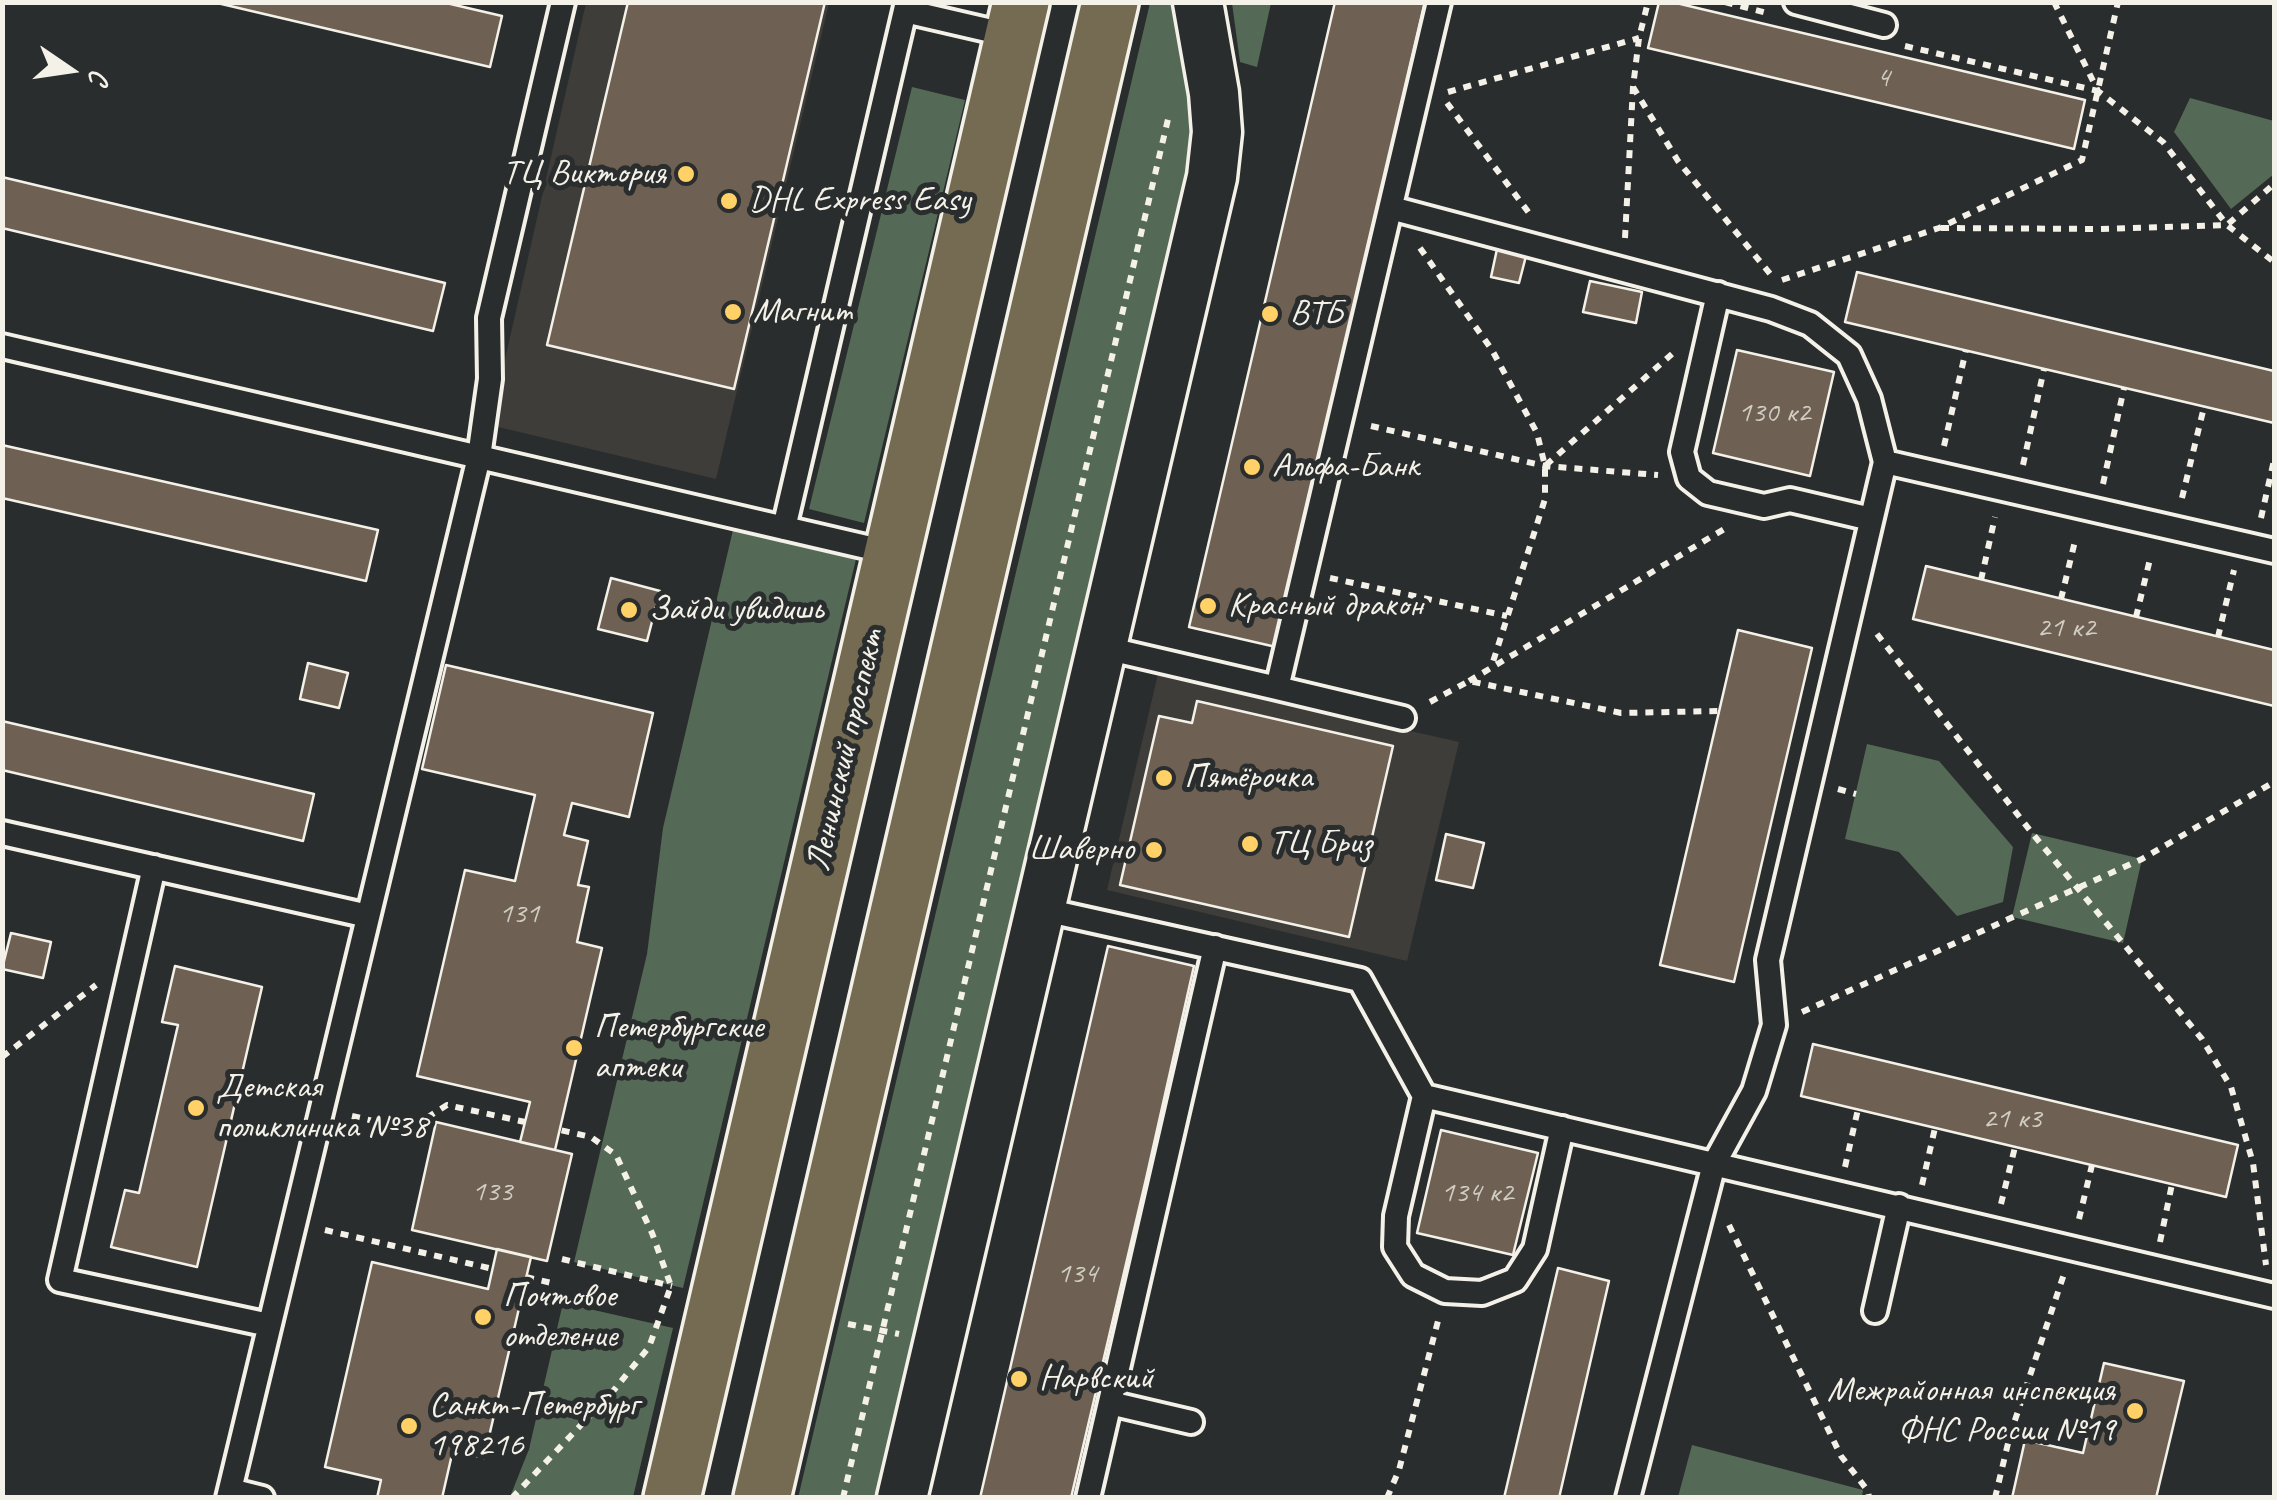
<!DOCTYPE html>
<meta charset="utf-8">
<style>
body{margin:0}
#map{position:relative;width:2277px;height:1500px;overflow:hidden;background:#2a2d2e;font-family:Caveat,sans-serif}
canvas{display:block}
.frame{position:absolute;inset:0;border:5px solid #f4f1e8;pointer-events:none}
.north{position:absolute;left:20px;top:20px;width:100px;height:100px;-webkit-text-stroke:8px #2a2d2e;paint-order:stroke;rotate:103deg;font-size:28px;font-weight:700;line-height:40px;text-align:center;color:#f4f1e8}
.north::after{content:'';display:block;margin:auto;width:35px;height:45px;background:#f4f1e8;clip-path:polygon(50% 0,100% 100%,50% 72%,0 100%)}
</style>
<div id="map">
<canvas width="2277" height="1500"></canvas>
<div class="frame"></div>
<div class="north">С</div>
</div>
<script>
const g = document.querySelector('canvas').getContext('2d');
g.lineJoin = 'round';
function fill(path, color) {
  g.fillStyle = color;
  g.fill(path, 'evenodd');
}
function toPath(rows) {
  const path = new Path2D();
  for (const r of rows) {
    path.moveTo(r[0], r[1]);
    for (let i = 2; i < r.length; i += 2) path.lineTo(r[i], r[i + 1]);
  }
  return path;
}
function strokePath(path, color, width, dash) {
  g.strokeStyle = color;
  g.lineWidth = width;
  g.lineCap = dash ? 'butt' : 'round';
  g.setLineDash(dash || []);
  g.stroke(path);
}
function write(font, color, halo, rows, align = 'center') {
  g.font = font + ' Caveat,sans-serif';
  g.lineWidth = 10;
  g.setLineDash([]);
  g.textBaseline = 'middle';
  g.strokeStyle = halo;
  g.fillStyle = color;
  for (const [text, x, y, turn = 0] of rows) {
    g.save();
    g.translate(x, y);
    g.rotate((+turn || 0) * Math.PI / 180);
    g.textAlign = isNaN(turn) ? turn : align;
    if (halo) g.strokeText(text, 0, 0);
    g.fillText(text, 0, 0);
    g.restore();
  }
}
fill(toPath([
 [586,3,829,3,716,479,490,425],
 [1158,674,1459,742,1407,961,1107,890]
]), '#3e3d39');
fill(toPath([
 [1150,3,1183,3,1199,92,1194,167,881,1497,798,1498],
 [1232,3,1271,3,1257,67,1240,62],
 [912,87,965,100,864,523,809,509],
 [2190,98,2274,121,2274,174,2231,209,2174,132],
 [733,530,856,559,683,1288,574,1262,647,954,663,828],
 [1867,744,1939,761,2013,847,2003,902,1957,916,1899,852,1845,839],
 [2032,833,2142,859,2123,943,2012,917],
 [563,1303,673,1328,633,1497,510,1497,529,1449],
 [1692,1445,1863,1490,1862,1497,1678,1497]
]), '#556a56');
const building = toPath([
 [213,2,442,2,502,16,490,67,213,2],
 [628,2,825,2,734,389,547,345,628,2],
 [1335,2,1425,2,1276,647,1189,627,1335,2],
 [1659,2,1672,2,2085,100,2074,149,1648,48,1659,2],
 [2,177,445,283,433,331,2,228,2,177],
 [1497,249,1526,256,1519,283,1491,277,1497,249],
 [1857,272,2274,371,2274,423,1845,322,1857,272],
 [1590,281,1642,292,1636,323,1583,312,1590,281],
 [1737,350,1834,372,1810,476,1713,453,1737,350],
 [2,445,378,530,366,581,2,498,2,445],
 [1926,566,2274,650,2274,706,1913,619,1926,566],
 [611,578,660,591,647,641,598,629,611,578],
 [1738,630,1812,648,1734,982,1660,965,1738,630],
 [308,663,348,673,339,708,300,699,308,663],
 [446,665,653,713,629,817,572,803,564,835,588,841,578,885,589,887,577,942,602,948,555,1150,520,1142,530,1102,417,1076,465,870,515,881,535,795,422,769,446,665],
 [1197,701,1393,746,1349,937,1120,885,1159,716,1192,723,1197,701],
 [2,721,314,794,303,841,2,770,2,721],
 [1446,834,1484,843,1473,888,1436,880,1446,834],
 [11,933,51,942,43,978,2,969,11,933],
 [1108,946,1194,966,1146,1179,1071,1498,980,1498,1108,946],
 [175,966,262,987,197,1267,111,1247,125,1190,139,1193,178,1025,162,1022,175,966],
 [1813,1044,2238,1145,2226,1197,1801,1096,1813,1044],
 [436,1122,572,1154,547,1261,412,1230,436,1122],
 [1441,1130,1538,1153,1513,1255,1417,1233,1441,1130],
 [497,1249,531,1257,484,1458,453,1450,442,1498,377,1498,381,1480,325,1467,372,1262,488,1289,497,1249],
 [1558,1268,1609,1281,1583,1394,1559,1498,1504,1498,1558,1268],
 [2104,1363,2184,1381,2156,1498,2012,1498,2025,1440,2083,1453,2104,1363]
]);
fill(building, '#6e6154');
strokePath(building, '#f4f1e8', 2.5);
const service = toPath([
 [1796,2,1884,25],
 [905,11,1013,36],
 [1391,208,1771,309,1810,324,1849,355,1869,399,1885,462,1768,960,1774,1025,1754,1091,1714,1164,1628,1498],
 [1718,294,1682,452,1689,478,1708,493,1764,506,1790,500,1871,519],
 [2,346,892,553],
 [1885,462,2274,551],
 [784,528,907,2],
 [1101,647,1277,688,1439,2],
 [1277,688,1403,718],
 [2,833,368,916],
 [154,867,60,1280,269,1325],
 [1040,909,1360,980,1424,1096,2274,1296],
 [1424,1096,1396,1216,1395,1247,1413,1275,1445,1291,1482,1293,1515,1280,1535,1249,1562,1128],
 [1875,1311,1899,1206],
 [1110,1403,1191,1422],
 [230,1490,262,1498],
 [228,1498,479,457,490,379,489,318,563,2],
 [1088,1498,1215,947]
]);
const minor = toPath([
 [902,1498,1212,177,1217,132,1214,93,1198,2]
]);
const primary = toPath([
 [672,1498,1021,2],
 [762,1498,1110,2]
]);
strokePath(service, '#f4f1e8', 30);
strokePath(minor, '#f4f1e8', 55);
strokePath(primary, '#f4f1e8', 62);
strokePath(toPath([
 [1725,2,1771,14],
 [2054,2,2098,91,2163,142,2227,225,2274,262],
 [1905,46,2098,91],
 [1633,87,1678,161,1771,275],
 [1448,92,1639,38],
 [1447,103,1529,213],
 [1941,228,2100,229,2227,225,2274,184],
 [1625,238,1633,87,1639,38,1648,2],
 [1420,248,1492,350,1537,433,1545,466,1545,499,1491,668],
 [1782,280,1939,228,2082,160,2118,2],
 [1371,426,1545,466,1658,475],
 [1944,446,1966,350],
 [1546,465,1672,354],
 [2023,465,2044,369],
 [2103,484,2124,388],
 [2182,498,2204,407],
 [2261,518,2274,460],
 [1330,578,1507,616],
 [1981,580,1995,517],
 [2061,599,2076,537],
 [2136,617,2151,555],
 [1877,634,2032,833,2202,1039,2231,1087,2253,1163,2266,1265],
 [2218,637,2234,570],
 [1469,681,1726,528],
 [1430,702,1469,681,1621,713,1718,711],
 [1838,789,1856,794],
 [1802,1012,2142,859,2274,782],
 [2,1057,96,985],
 [352,1116,409,1129,447,1105,525,1122],
 [1845,1167,1858,1109],
 [1922,1185,1935,1128],
 [2001,1204,2015,1147],
 [2079,1219,2092,1165],
 [1729,1225,1841,1456,1868,1491,1869,1498],
 [325,1230,493,1269],
 [2160,1242,2172,1184],
 [562,1259,672,1286],
 [526,1277,556,1284],
 [848,1324,899,1334],
 [512,1498,614,1390,649,1347,671,1286,652,1233,616,1155,591,1137,560,1130],
 [843,1498,1169,115],
 [1387,1498,1399,1470,1439,1317],
 [1995,1498,2010,1435,2064,1274]
]), '#f4f1e8', 6, [8, 8]);
strokePath(service, '#2a2d2e', 22);
strokePath(minor, '#2a2d2e', 48);
strokePath(primary, '#746b52', 55);
for (const [x, y, r, color] of [
 [686,174,10,"#ffd166"],
 [729,201,10,"#ffd166"],
 [733,312,10,"#ffd166"],
 [1270,314,10,"#ffd166"],
 [1252,467,10,"#ffd166"],
 [1208,606,10,"#ffd166"],
 [629,610,10,"#ffd166"],
 [1164,778,10,"#ffd166"],
 [1250,844,10,"#ffd166"],
 [1154,850,10,"#ffd166"],
 [574,1048,10,"#ffd166"],
 [196,1108,10,"#ffd166"],
 [483,1317,10,"#ffd166"],
 [1019,1379,10,"#ffd166"],
 [2135,1411,10,"#ffd166"],
 [409,1426,10,"#ffd166"]
]) {
  const dot = new Path2D();
  dot.arc(x, y, r, 0, 2 * Math.PI);
  g.fillStyle = color;
  g.fill(dot);
  strokePath(dot, '#2a2d2e', 4);
}
write('30px', '#d2cdc3', null, [
 ["4",1883,78],
 ["130 к2",1774,413],
 ["21 к2",2066,628],
 ["131",519,914],
 ["21 к3",2012,1119],
 ["133",492,1192],
 ["134 к2",1477,1193],
 ["134",1077,1274]
]);
write('35px', '#f4f1e8', '#2a2d2e', [
 ["ТЦ Виктория",666,174,"right"],
 ["DHL Express Easy",749,201],
 ["Магнит",753,312],
 ["ВТБ",1290,314],
 ["Альфа-Банк",1272,467],
 ["Красный дракон",1228,606],
 ["Зайди увидишь",649,610],
 ["Пятёрочка",1184,778],
 ["ТЦ Бриз",1270,844],
 ["Шаверно",1134,850,"right"],
 ["Петербургские",594,1028],
 ["аптеки",594,1068],
 ["Детская",216,1088],
 ["поликлиника №38",216,1128],
 ["Почтовое",503,1297],
 ["отделение",503,1337],
 ["Нарвский",1039,1379],
 ["Межрайонная инспекция",2115,1391,"right"],
 ["ФНС России №19",2115,1431,"right"],
 ["Санкт-Петербург",429,1406],
 ["198216",429,1446]
], 'left');
write('35px', '#f4f1e8', '#2a2d2e', [
 ["Ленинский проспект",846,750,-77]
]);
</script>
